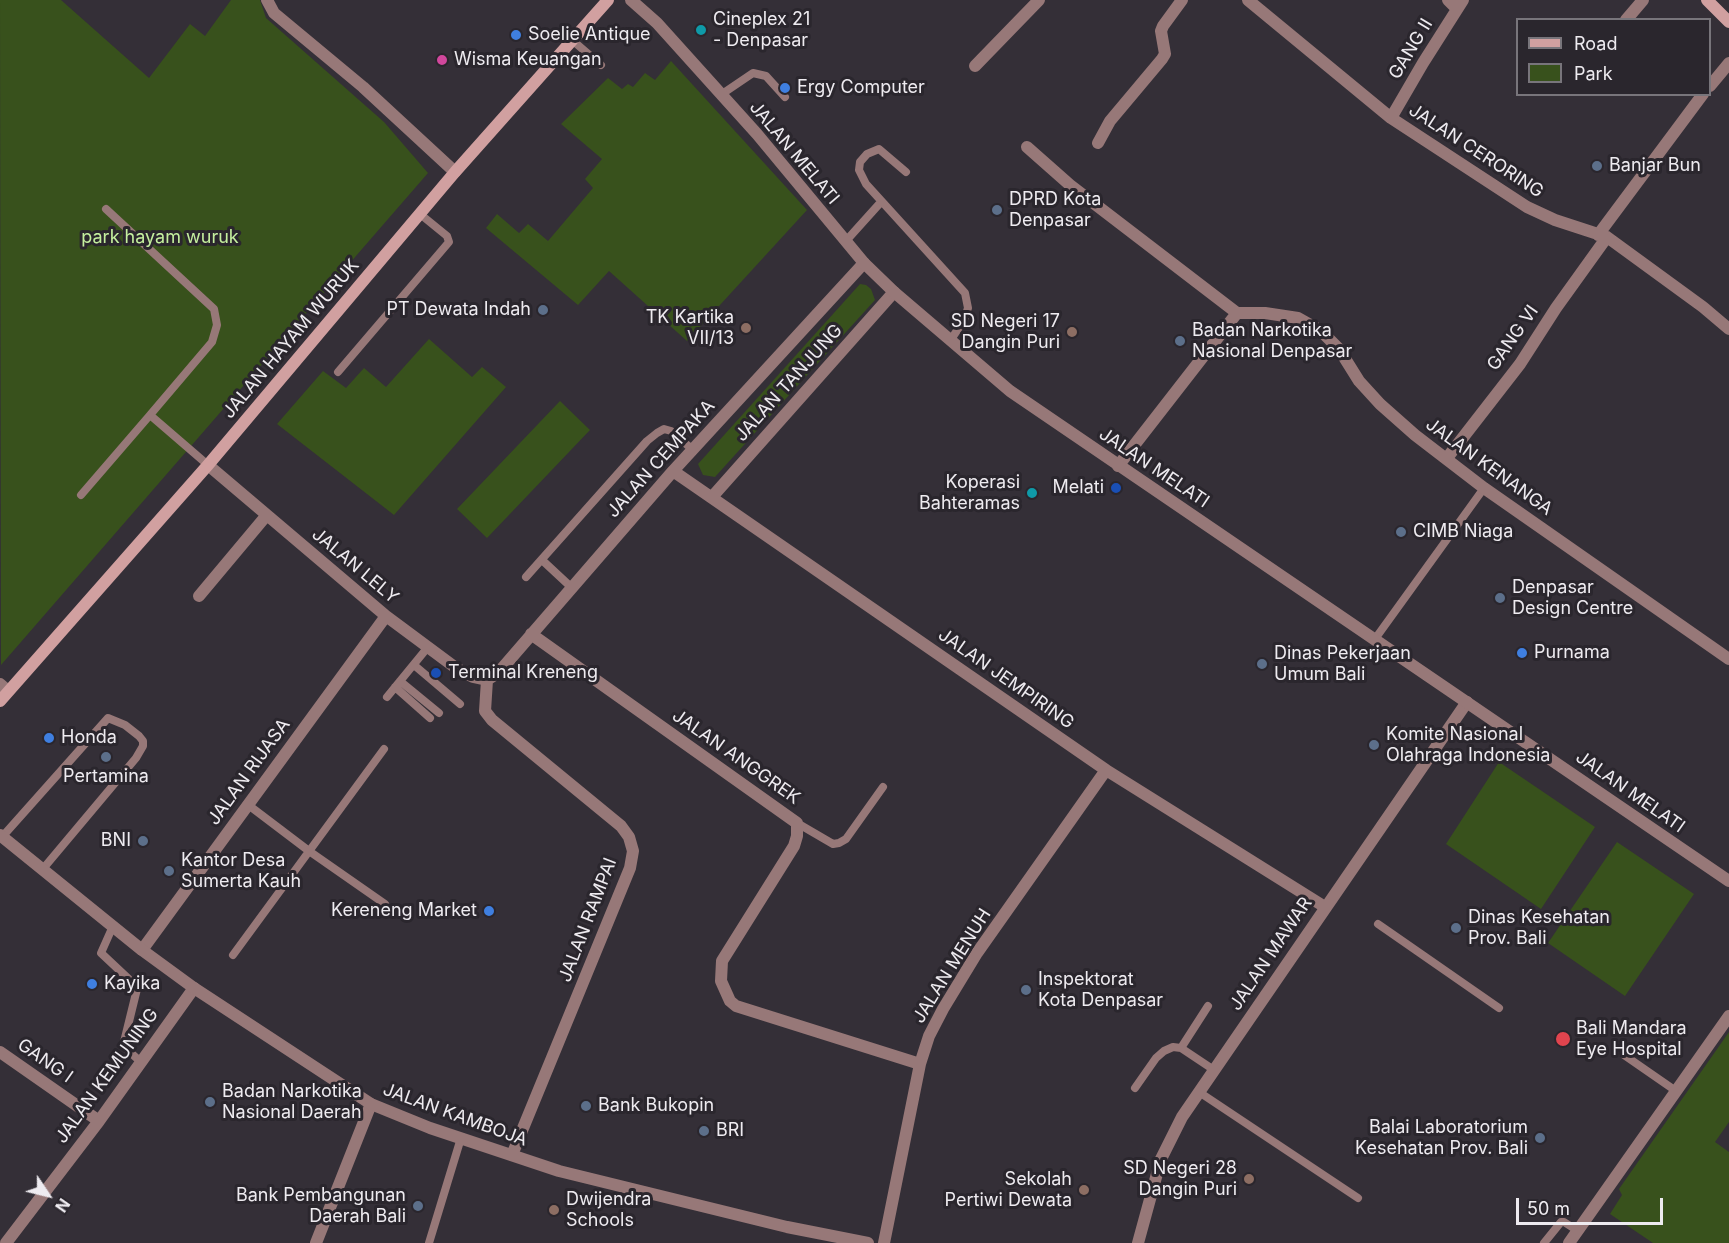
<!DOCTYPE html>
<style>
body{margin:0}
#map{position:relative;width:1729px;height:1243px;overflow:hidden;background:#342f37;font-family:Inter,sans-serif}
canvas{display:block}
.legend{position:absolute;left:1516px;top:18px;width:195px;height:78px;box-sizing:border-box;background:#2a262d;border:2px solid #78757b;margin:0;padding:8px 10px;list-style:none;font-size:18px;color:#eeebf0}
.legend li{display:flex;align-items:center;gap:12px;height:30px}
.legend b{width:30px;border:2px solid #78757b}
.north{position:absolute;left:18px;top:1165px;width:60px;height:60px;-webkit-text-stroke:4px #2a262d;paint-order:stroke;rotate:125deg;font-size:16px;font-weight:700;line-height:24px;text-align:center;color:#eeebf0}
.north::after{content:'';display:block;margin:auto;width:21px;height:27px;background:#eeebf0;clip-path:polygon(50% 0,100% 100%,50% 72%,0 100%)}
.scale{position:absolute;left:1516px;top:1198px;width:147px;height:27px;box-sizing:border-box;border:3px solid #eeebf0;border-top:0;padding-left:8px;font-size:18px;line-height:21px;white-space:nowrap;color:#eeebf0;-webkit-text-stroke:4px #2a262d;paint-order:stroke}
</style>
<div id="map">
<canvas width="1729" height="1243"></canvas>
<ul class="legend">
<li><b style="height:8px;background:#d1a0a0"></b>Road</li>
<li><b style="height:16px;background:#38511c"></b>Park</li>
</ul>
<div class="north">N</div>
<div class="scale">50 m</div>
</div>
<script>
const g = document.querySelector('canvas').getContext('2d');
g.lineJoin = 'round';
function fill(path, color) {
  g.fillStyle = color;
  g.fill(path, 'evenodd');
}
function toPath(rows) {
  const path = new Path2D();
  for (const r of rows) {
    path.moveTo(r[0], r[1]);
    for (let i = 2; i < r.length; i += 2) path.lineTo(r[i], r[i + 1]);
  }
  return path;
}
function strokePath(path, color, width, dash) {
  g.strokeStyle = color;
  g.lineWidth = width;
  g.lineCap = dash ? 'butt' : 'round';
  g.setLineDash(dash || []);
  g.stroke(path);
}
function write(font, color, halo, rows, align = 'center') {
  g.font = font + ' Inter,sans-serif';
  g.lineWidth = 6;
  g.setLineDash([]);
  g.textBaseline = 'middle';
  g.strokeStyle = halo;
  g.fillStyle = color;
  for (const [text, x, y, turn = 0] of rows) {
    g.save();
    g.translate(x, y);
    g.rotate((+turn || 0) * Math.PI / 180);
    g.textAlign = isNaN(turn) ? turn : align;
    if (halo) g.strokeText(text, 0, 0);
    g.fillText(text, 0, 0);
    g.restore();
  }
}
fill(toPath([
 [0,0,61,0,149,78,190,24,205,36,231,0,260,0,266,18,384,122,428,173,1,665],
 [671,61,807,210,687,341,609,271,578,305,486,228,497,214,519,233,528,224,548,241,593,188,585,179,602,159,561,124,608,78,622,89,628,84,633,87,645,73,655,80],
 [860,284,866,285,871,289,875,300,715,477,703,475,698,464],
 [429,339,472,377,482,367,506,387,394,515,277,424,323,371,346,388,364,368,386,387],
 [560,401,590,430,487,538,457,509],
 [1499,762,1595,827,1541,909,1446,844],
 [1617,842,1694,894,1625,996,1548,943],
 [1729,1032,1729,1122,1715,1142,1729,1152,1729,1243,1653,1243,1610,1214,1622,1195,1619,1189]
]), '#38511c');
strokePath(toPath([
 [572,40,601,65],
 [722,94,753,73,766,76,785,97],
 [906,172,879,149,867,154,860,162,859,170,866,184,965,293,968,308,964,320,950,341],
 [106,209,214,309,217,325,212,342,150,415,208,465],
 [845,242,881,202],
 [338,372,449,242,447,236,420,214],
 [81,495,150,415],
 [542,560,571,587],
 [526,577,647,441,657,433,664,429,671,431,693,450],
 [1375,639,1484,488],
 [414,665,460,704],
 [400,681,439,713],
 [395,687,430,718],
 [387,697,428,647],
 [247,804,309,851,385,904],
 [797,823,833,844,839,843,846,839,883,787],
 [2,837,108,718,125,725,139,736,143,741,143,746,136,758,42,870],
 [1378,924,1499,1008],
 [113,926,101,953,134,984,137,989,123,1046,141,1062],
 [233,955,384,749],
 [1208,1006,1181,1048,1214,1070],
 [1624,1055,1676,1091],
 [1135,1088,1156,1058,1164,1051,1173,1047,1181,1048],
 [1199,1092,1358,1198],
 [429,1243,461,1138],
 [1544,1243,1561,1222,1564,1222,1578,1231]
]), '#977878', 8);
strokePath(toPath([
 [267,0,274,13,363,87,455,172],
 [1248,0,1391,118,1527,207,1555,220,1607,237,1703,307,1729,329],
 [1448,0,1457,9],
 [1626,20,1643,0],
 [975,66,1039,0],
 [1710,86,1729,63],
 [1391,118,1423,63,1463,0],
 [1098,143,1110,121,1162,59,1165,54,1161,31,1163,26,1182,0],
 [1027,147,1070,185,1237,313,1265,313,1298,318,1321,331,1339,349,1359,381,1380,404,1415,435,1484,488,1729,659],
 [1598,235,1703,94],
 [1447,458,1520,364,1556,308,1607,237],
 [208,465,386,616,456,668,473,677,487,680],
 [1118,466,1237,313],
 [673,471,1106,770,1325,907],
 [712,497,894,292],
 [199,596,266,516],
 [531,634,797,823,797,836,794,846,722,961,721,981,730,1001,736,1006,920,1064],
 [487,680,485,711,492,720,621,826,629,837,633,851,630,868,512,1155],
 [487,680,499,672,673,471,864,263],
 [142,950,386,616],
 [0,1052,99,1121],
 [6,1243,99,1121,194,988],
 [316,1243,371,1104],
 [884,1243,920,1064,929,1036,943,1009,977,953,1106,770],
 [1138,1243,1161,1159,1182,1117,1467,702],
 [1569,1243,1729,1016]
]), '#977878', 12);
strokePath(toPath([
 [631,0,657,23,757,134,864,263,894,292,1010,391,1729,881],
 [0,684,8,691],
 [0,835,142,950,194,988,371,1104,430,1128,559,1171,787,1227,868,1243]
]), '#977878', 12);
strokePath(toPath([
 [1707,0,1729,22],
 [0,701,208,465,455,172,608,0]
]), '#d1a0a0', 12);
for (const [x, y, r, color] of [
 [701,30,6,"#0f9aa8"],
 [516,35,6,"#3f7fe0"],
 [442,60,6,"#d1479c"],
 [785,88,6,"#3f7fe0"],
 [1597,166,6,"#5c6f8a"],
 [997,210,6,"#5c6f8a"],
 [543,310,6,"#5c6f8a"],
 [746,328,6,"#8d6e63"],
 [1072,332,6,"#8d6e63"],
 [1180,341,6,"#5c6f8a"],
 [1116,488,6,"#1a4fb4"],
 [1032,493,6,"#0f9aa8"],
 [1401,532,6,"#5c6f8a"],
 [1500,598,6,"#5c6f8a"],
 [1522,653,6,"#3f7fe0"],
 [1262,664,6,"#5c6f8a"],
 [436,673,6,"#1a4fb4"],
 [49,738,6,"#3f7fe0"],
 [1374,745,6,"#5c6f8a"],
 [106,757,6,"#5c6f8a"],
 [143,841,6,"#5c6f8a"],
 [169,871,6,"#5c6f8a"],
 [489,911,6,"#3f7fe0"],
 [1456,928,6,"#5c6f8a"],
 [92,984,6,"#3f7fe0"],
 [1026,990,6,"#5c6f8a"],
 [1563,1039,8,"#e0444e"],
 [210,1102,6,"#5c6f8a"],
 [586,1106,6,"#5c6f8a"],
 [704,1131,6,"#5c6f8a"],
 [1540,1138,6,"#5c6f8a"],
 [1249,1179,6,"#8d6e63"],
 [1084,1190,6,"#8d6e63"],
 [418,1206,6,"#5c6f8a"],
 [554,1210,6,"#8d6e63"]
]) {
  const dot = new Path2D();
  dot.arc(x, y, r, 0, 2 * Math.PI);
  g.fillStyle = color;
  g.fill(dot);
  strokePath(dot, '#2a262d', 2);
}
write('18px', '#eeebf0', '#2a262d', [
 ["Cineplex 21",713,20],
 ["- Denpasar",713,41],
 ["Soelie Antique",528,35],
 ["Wisma Keuangan",454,60],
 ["Ergy Computer",797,88],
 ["Banjar Bun",1609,166],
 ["DPRD Kota",1009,200],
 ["Denpasar",1009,221],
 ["PT Dewata Indah",531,310,"right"],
 ["TK Kartika",734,318,"right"],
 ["VII/13",734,339,"right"],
 ["SD Negeri 17",1060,322,"right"],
 ["Dangin Puri",1060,343,"right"],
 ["Badan Narkotika",1192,331],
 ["Nasional Denpasar",1192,352],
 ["Koperasi",1020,483,"right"],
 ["Bahteramas",1020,504,"right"],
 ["Melati",1104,488,"right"],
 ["CIMB Niaga",1413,532],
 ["Denpasar",1512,588],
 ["Design Centre",1512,609],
 ["Purnama",1534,653],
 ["Dinas Pekerjaan",1274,654],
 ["Umum Bali",1274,675],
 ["Terminal Kreneng",448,673],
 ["Komite Nasional",1386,735],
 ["Olahraga Indonesia",1386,756],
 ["Honda",61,738],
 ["Pertamina",106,777,"center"],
 ["BNI",131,841,"right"],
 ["Kantor Desa",181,861],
 ["Sumerta Kauh",181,882],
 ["Kereneng Market",477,911,"right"],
 ["Dinas Kesehatan",1468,918],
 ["Prov. Bali",1468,939],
 ["Inspektorat",1038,980],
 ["Kota Denpasar",1038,1001],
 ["Kayika",104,984],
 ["Bali Mandara",1576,1029],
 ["Eye Hospital",1576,1050],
 ["Badan Narkotika",222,1092],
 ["Nasional Daerah",222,1113],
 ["Bank Bukopin",598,1106],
 ["Balai Laboratorium",1528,1128,"right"],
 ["Kesehatan Prov. Bali",1528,1149,"right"],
 ["BRI",716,1131],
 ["SD Negeri 28",1237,1169,"right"],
 ["Dangin Puri",1237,1190,"right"],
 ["Sekolah",1072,1180,"right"],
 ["Pertiwi Dewata",1072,1201,"right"],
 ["Bank Pembangunan",406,1196,"right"],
 ["Daerah Bali",406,1217,"right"],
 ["Dwijendra",566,1200],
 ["Schools",566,1221]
], 'left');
write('18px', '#eeebf0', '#2a262d', [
 ["GANG II",1411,49,-59],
 ["JALAN CERORING",1476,151,33],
 ["JALAN MELATI",794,153,50],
 ["GANG VI",1513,338,-55],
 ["JALAN HAYAM WURUK",291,339,-50],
 ["JALAN TANJUNG",789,383,-48],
 ["JALAN CEMPAKA",661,459,-48],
 ["JALAN KENANGA",1489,467,36],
 ["JALAN MELATI",1154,468,34],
 ["JALAN LELY",355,566,40],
 ["JALAN JEMPIRING",1006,679,35],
 ["JALAN ANGGREK",736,757,35],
 ["JALAN RIJASA",249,772,-54],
 ["JALAN MELATI",1630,792,35],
 ["JALAN RAMPAI",588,920,-69],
 ["JALAN MAWAR",1271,954,-56],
 ["JALAN MENUH",952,966,-58],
 ["GANG I",45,1061,35],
 ["JALAN KEMUNING",107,1076,-54],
 ["JALAN KAMBOJA",455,1115,20]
]);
write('18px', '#c4ef9e', '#2a262d', [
 ["park hayam wuruk",160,238]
]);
</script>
